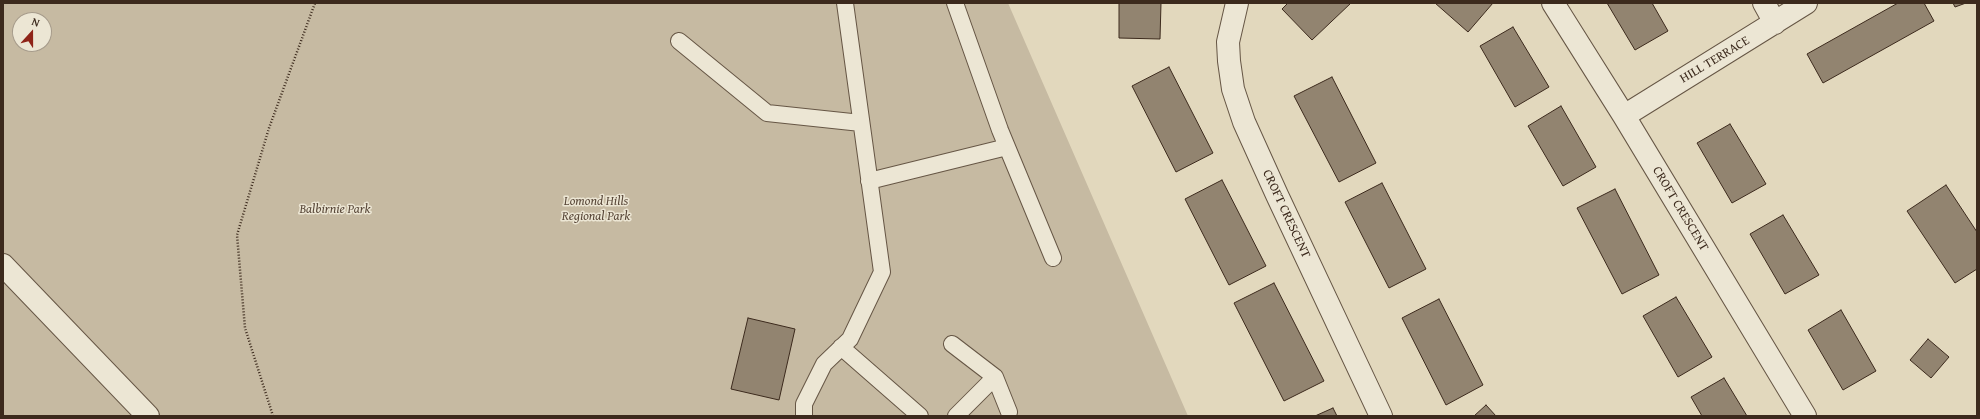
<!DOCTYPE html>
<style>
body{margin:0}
#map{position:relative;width:1980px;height:419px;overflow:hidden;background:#e2d8bd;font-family:"Gentium Book Plus",serif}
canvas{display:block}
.frame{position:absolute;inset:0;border:4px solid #3c2a1d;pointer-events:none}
.north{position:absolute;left:12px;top:12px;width:40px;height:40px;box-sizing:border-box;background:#ece6d4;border:1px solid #a69b8b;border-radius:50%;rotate:21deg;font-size:11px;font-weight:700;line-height:16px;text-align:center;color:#3c2a1d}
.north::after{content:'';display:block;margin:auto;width:14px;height:18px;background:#8f2418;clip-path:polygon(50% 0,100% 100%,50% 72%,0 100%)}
</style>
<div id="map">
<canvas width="1980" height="419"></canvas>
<div class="frame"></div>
<div class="north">N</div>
</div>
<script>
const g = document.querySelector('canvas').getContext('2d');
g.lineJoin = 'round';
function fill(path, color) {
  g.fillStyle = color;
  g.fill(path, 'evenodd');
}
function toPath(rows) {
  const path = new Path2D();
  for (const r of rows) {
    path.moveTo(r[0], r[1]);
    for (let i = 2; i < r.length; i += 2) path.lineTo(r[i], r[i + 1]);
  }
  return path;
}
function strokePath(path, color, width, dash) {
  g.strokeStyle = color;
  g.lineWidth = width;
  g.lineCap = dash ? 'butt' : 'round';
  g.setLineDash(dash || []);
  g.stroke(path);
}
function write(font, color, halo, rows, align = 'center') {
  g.font = font + ' "Gentium Book Plus",serif';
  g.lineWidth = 3;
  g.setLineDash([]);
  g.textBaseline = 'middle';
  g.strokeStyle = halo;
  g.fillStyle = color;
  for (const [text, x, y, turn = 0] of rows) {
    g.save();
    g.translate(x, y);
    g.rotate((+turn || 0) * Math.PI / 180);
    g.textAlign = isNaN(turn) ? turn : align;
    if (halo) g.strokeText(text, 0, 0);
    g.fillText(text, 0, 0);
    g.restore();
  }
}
fill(toPath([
 [3,3,1008,3,1188,416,3,416],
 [20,20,44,20,44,44,20,44]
]), '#c6baa2');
const building = toPath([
 [1119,3,1161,3,1160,39,1119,38,1119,3],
 [1288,3,1351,3,1312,40,1282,9,1288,3],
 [1435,3,1493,3,1468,32,1435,3],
 [1607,3,1652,3,1668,31,1635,50,1607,3],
 [1898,3,1924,3,1934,21,1823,83,1807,54,1898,3],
 [1953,3,1966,3,1955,7,1953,3],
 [1513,27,1549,87,1515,107,1480,46,1513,27],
 [1169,67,1213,153,1176,172,1132,86,1169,67],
 [1332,77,1376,163,1339,182,1294,96,1332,77],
 [1561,106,1596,167,1563,186,1528,126,1561,106],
 [1730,124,1766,184,1732,203,1697,143,1730,124],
 [1222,180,1266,266,1229,285,1185,199,1222,180],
 [1382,183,1426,269,1389,288,1345,202,1382,183],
 [1946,185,1977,232,1977,269,1955,283,1907,211,1946,185],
 [1615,189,1659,275,1622,294,1577,208,1615,189],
 [1783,215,1819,275,1785,294,1750,234,1783,215],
 [1274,283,1324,381,1284,401,1234,303,1274,283],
 [1676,297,1712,357,1678,377,1643,316,1676,297],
 [1439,299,1483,385,1446,405,1402,318,1439,299],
 [1841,310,1876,371,1843,390,1808,330,1841,310],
 [748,318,795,329,779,400,731,389,748,318],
 [1928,339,1949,357,1931,378,1910,360,1928,339],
 [1724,378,1747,416,1702,416,1691,397,1724,378],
 [1486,405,1496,416,1474,416,1486,405],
 [1333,408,1337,416,1315,416,1333,408]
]);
fill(building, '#928470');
strokePath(building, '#3c2a1d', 1);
const service = toPath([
 [955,3,1000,130,1053,258],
 [679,41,767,113,861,123],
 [869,181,1007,147],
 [952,344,995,377,1009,412],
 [841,347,920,416],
 [804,416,804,404,824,364,850,339,882,272,845,3],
 [956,416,995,377]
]);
const minor = toPath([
 [1237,3,1228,42,1229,61,1233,89,1244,122,1277,195,1381,416],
 [1553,3,1624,116,1805,416],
 [1764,3,1775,23],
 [1624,116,1806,3],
 [3,265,148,416]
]);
strokePath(service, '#665645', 18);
strokePath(minor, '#665645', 24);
strokePath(toPath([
 [273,416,245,328,237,235,269,128,315,3]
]), '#3c2a1d', 2.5, [1, 2]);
strokePath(service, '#ece6d4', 16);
strokePath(minor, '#ece6d4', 22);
write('13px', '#3c2a1d', '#ece6d4', [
 ["HILL TERRACE",1715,60,-31],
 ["CROFT CRESCENT",1680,209,59],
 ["CROFT CRESCENT",1286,214,65]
]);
write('italic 13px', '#584738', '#ece6d4', [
 ["Lomond Hills",596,202],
 ["Regional Park",596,217],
 ["Balbirnie Park",335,210]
]);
</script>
